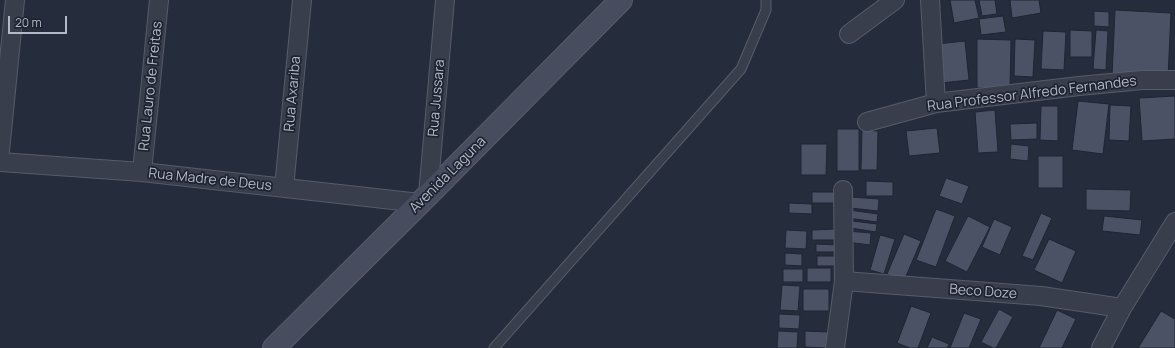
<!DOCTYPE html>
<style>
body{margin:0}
#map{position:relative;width:1175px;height:348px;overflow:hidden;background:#252c3c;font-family:Manrope,sans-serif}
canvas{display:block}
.scale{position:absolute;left:8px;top:16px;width:59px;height:18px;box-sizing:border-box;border:2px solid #b4b9c7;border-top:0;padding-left:5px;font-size:12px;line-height:14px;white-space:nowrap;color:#b4b9c7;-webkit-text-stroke:3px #1e2331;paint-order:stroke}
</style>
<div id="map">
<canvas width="1175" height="348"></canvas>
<div class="scale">20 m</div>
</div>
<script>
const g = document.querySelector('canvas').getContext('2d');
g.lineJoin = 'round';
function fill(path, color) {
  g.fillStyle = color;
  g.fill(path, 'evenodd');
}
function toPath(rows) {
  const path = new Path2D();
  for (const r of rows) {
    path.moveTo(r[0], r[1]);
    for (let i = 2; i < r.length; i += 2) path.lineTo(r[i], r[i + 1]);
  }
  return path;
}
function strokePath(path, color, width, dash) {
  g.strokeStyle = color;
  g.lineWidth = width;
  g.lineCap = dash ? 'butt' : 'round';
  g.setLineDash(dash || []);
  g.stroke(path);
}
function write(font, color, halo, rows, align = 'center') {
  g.font = font + ' Manrope,sans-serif';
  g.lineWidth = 3.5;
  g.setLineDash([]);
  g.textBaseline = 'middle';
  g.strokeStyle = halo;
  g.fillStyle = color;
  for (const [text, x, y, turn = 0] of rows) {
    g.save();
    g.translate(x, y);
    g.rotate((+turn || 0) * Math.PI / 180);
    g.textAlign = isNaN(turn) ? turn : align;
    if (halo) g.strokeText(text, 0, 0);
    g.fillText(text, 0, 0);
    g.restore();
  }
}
const building = toPath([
 [950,0,975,0,979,18,954,23,950,0],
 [979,0,995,0,997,14,982,16,979,0],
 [1010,0,1039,0,1041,13,1012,18,1010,0],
 [1115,10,1171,13,1168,78,1112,76,1115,10],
 [1094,11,1109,12,1109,27,1094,26,1094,11],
 [1003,16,1006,32,981,35,979,19,1003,16],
 [1070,30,1092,31,1092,57,1070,57,1070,30],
 [1096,30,1108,31,1106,70,1093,69,1096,30],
 [1043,31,1066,32,1064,70,1041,69,1043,31],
 [977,39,1011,40,1010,88,977,88,977,39],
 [1015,39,1035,40,1033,77,1014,76,1015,39],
 [965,41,969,80,941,83,937,44,965,41],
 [1175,96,1175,139,1142,141,1139,98,1175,96],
 [1078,101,1109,104,1103,154,1072,150,1078,101],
 [1110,105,1131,106,1129,141,1109,140,1110,105],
 [1041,106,1058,106,1058,141,1040,140,1041,106],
 [995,110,998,152,978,153,975,112,995,110],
 [1037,123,1037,139,1011,140,1010,124,1037,123],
 [937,128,940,153,909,156,906,131,937,128],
 [837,129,859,129,859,171,837,171,837,129],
 [862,130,878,131,877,170,861,170,862,130],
 [801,144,827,144,826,175,801,175,801,144],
 [1011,144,1029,146,1028,161,1010,159,1011,144],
 [1038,156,1063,156,1063,188,1038,188,1038,156],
 [946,178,969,186,962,204,939,196,946,178],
 [866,181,893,182,893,196,866,196,866,181],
 [1086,189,1131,190,1130,211,1086,210,1086,189],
 [812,192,836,192,836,203,812,203,812,192],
 [851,197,879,199,878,211,850,208,851,197],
 [789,203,812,204,812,214,789,213,789,203],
 [936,209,955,216,936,267,916,260,936,209],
 [849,210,878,214,877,222,848,218,849,210],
 [1041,213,1052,218,1033,260,1022,256,1041,213],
 [968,216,990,227,967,272,945,261,968,216],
 [1104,216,1142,220,1140,235,1102,231,1104,216],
 [994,219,1012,227,1000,255,982,247,994,219],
 [852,221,877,224,876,232,851,228,852,221],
 [835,229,835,240,812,240,812,230,835,229],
 [786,230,807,231,806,249,785,248,786,230],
 [847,231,871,233,870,245,846,242,847,231],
 [904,234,921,241,904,281,887,274,904,234],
 [880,235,895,239,884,274,870,270,880,235],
 [1049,239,1076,251,1062,283,1034,270,1049,239],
 [816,244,837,245,837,252,816,252,816,244],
 [785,253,802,254,802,266,785,265,785,253],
 [817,256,836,256,836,266,817,266,817,256],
 [807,268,831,268,831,282,807,282,807,268],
 [783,269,803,269,803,282,783,282,783,269],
 [782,285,800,286,798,311,780,310,782,285],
 [803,289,829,289,829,311,803,311,803,289],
 [911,306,931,313,918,348,910,348,897,343,911,306],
 [999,309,1013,317,996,348,993,348,981,342,999,309],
 [1057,310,1076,319,1062,348,1039,348,1057,310],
 [1161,311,1175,319,1175,348,1138,348,1161,311],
 [964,313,981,319,969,348,950,348,964,313],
 [779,314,800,315,799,329,779,328,779,314],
 [778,331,798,332,797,348,777,348,778,331],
 [805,331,828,332,827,348,805,347,805,331],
 [932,337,949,344,947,348,927,348,932,337]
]);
fill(building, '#4b5265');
strokePath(building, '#202533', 1);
const service = toPath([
 [494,348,741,69,766,10,766,0]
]);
const minor = toPath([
 [930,0,936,103],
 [849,34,895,0],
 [867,122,936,103,1079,86,1142,80,1175,80],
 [0,151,15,0],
 [0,162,142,172,420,203],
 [142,172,159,0],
 [284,188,302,0],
 [428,195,445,0],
 [844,281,1041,296,1122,308],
 [835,348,844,281,843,190],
 [1101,348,1122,308,1175,222]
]);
const secondary = toPath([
 [274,348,428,195,621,0]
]);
strokePath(service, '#575c6a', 11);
strokePath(minor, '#575c6a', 20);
strokePath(secondary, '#575c6a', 24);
strokePath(service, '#393e4c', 9);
strokePath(minor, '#393e4c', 18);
strokePath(secondary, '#474d5f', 22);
write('14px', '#b4b9c7', '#1e2331', [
 ["Rua Lauro de Freitas",151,86,-84],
 ["Rua Axariba",293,94,-85],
 ["Rua Professor Alfredo Fernandes",1032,94,-7],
 ["Rua Jussara",437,98,-85],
 ["Avenida Laguna",448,175,-45],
 ["Rua Madre de Deus",210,180,6],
 ["Beco Doze",983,292,4]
]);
</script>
